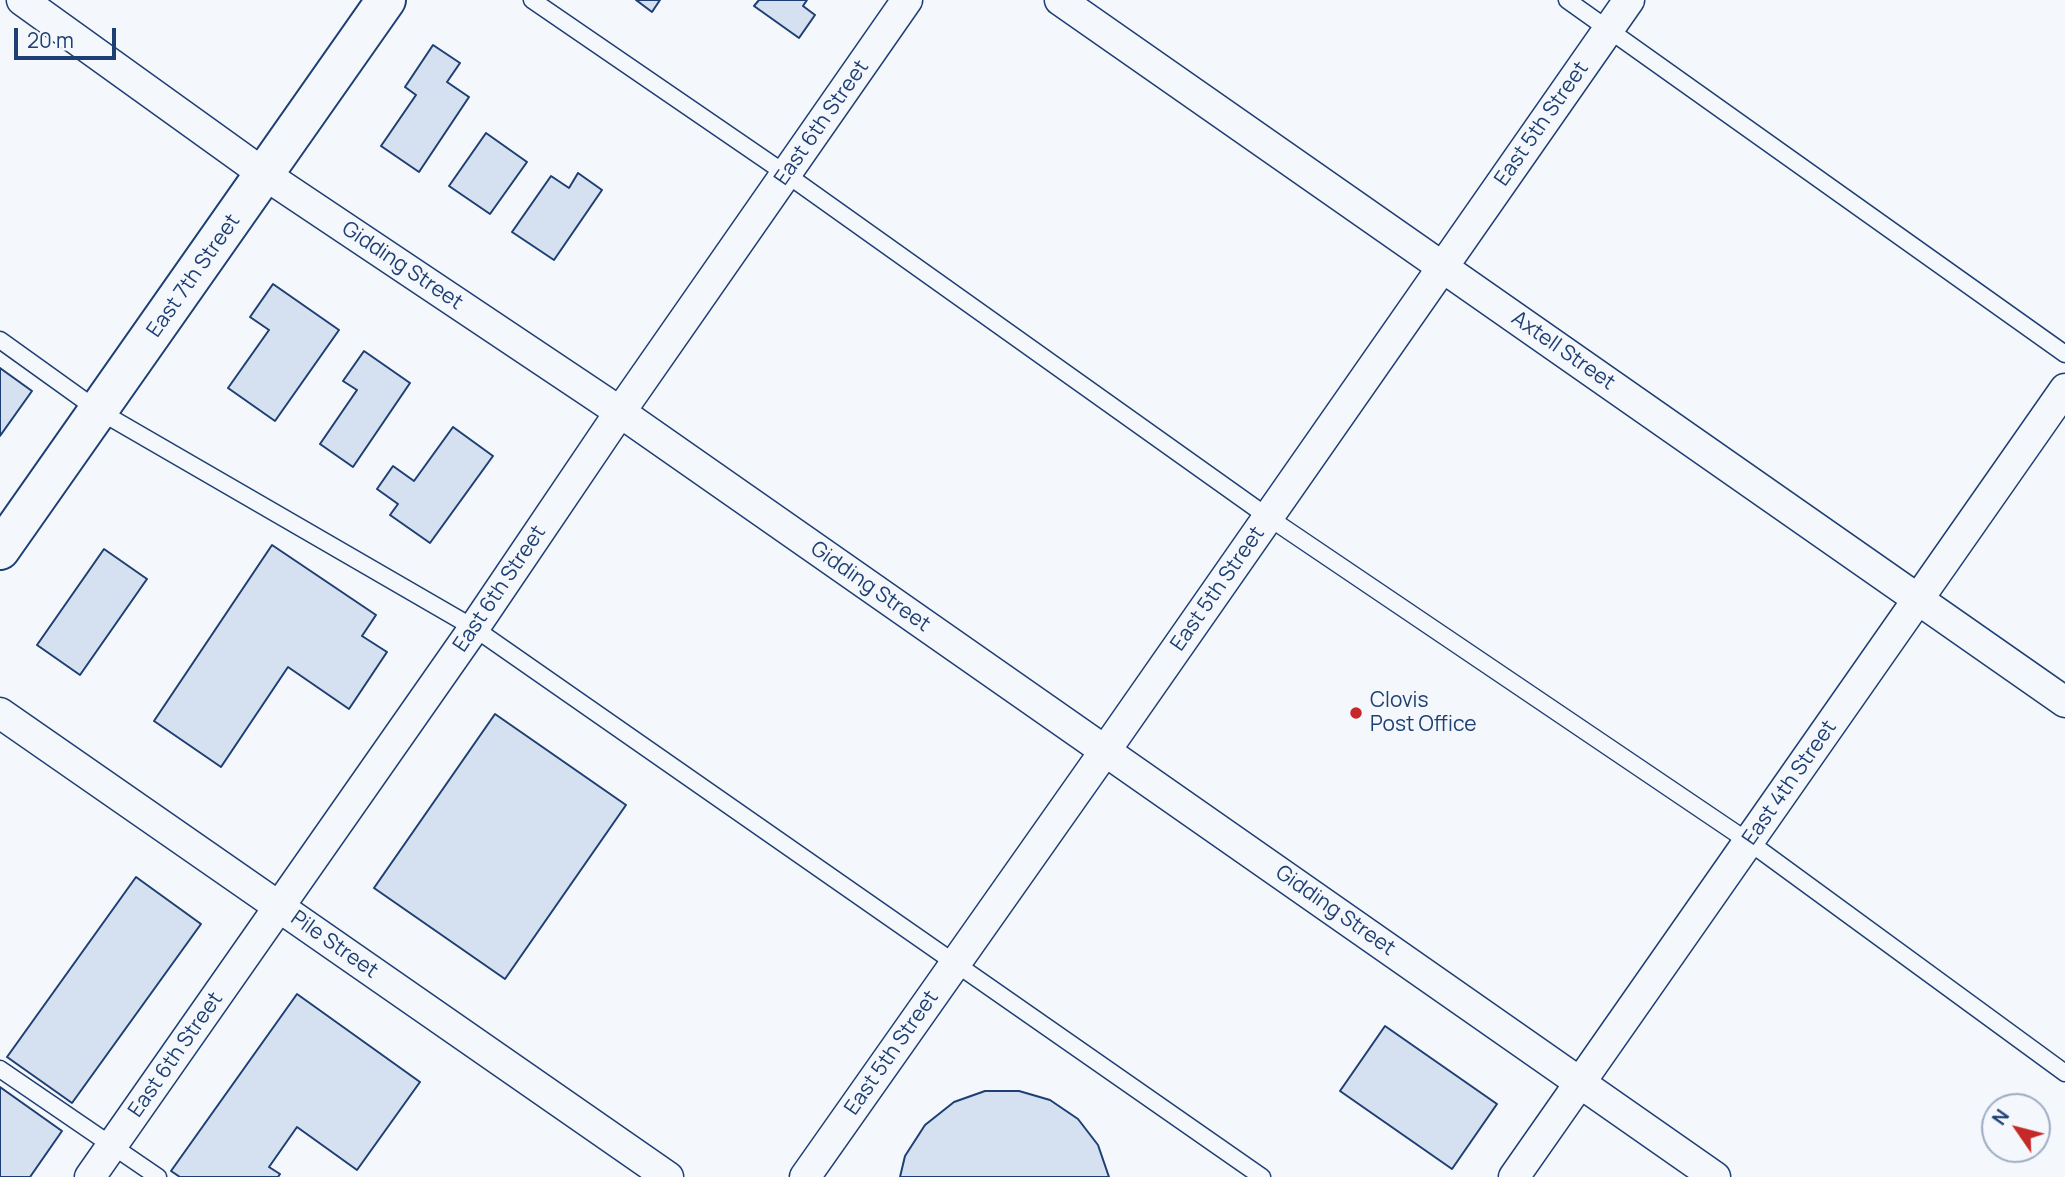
<!DOCTYPE html>
<style>
body{margin:0}
#map{position:relative;width:2065px;height:1177px;overflow:hidden;background:#f4f7fb;font-family:Manrope,sans-serif}
canvas{display:block}
.north{position:absolute;left:1981px;top:1093px;width:70px;height:70px;box-sizing:border-box;background:#f4f7fb;border:2px solid #9eadc5;border-radius:50%;rotate:305deg;font-size:19px;font-weight:700;line-height:28px;text-align:center;color:#1d3f73}
.north::after{content:'';display:block;margin:auto;width:24px;height:32px;background:#c62828;clip-path:polygon(50% 0,100% 100%,50% 72%,0 100%)}
.scale{position:absolute;left:14px;top:28px;width:102px;height:32px;box-sizing:border-box;border:4px solid #1d3f73;border-top:0;padding-left:9px;font-size:21px;line-height:24px;white-space:nowrap;color:#1d3f73;-webkit-text-stroke:5px #f4f7fb;paint-order:stroke}
</style>
<div id="map">
<canvas width="2065" height="1177"></canvas>
<div class="north">N</div>
<div class="scale">20 m</div>
</div>
<script>
const g = document.querySelector('canvas').getContext('2d');
g.lineJoin = 'round';
function fill(path, color) {
  g.fillStyle = color;
  g.fill(path, 'evenodd');
}
function toPath(rows) {
  const path = new Path2D();
  for (const r of rows) {
    path.moveTo(r[0], r[1]);
    for (let i = 2; i < r.length; i += 2) path.lineTo(r[i], r[i + 1]);
  }
  return path;
}
function strokePath(path, color, width, dash) {
  g.strokeStyle = color;
  g.lineWidth = width;
  g.lineCap = dash ? 'butt' : 'round';
  g.setLineDash(dash || []);
  g.stroke(path);
}
function write(font, color, halo, rows, align = 'center') {
  g.font = font + ' Manrope,sans-serif';
  g.lineWidth = 5;
  g.setLineDash([]);
  g.textBaseline = 'middle';
  g.strokeStyle = halo;
  g.fillStyle = color;
  for (const [text, x, y, turn = 0] of rows) {
    g.save();
    g.translate(x, y);
    g.rotate((+turn || 0) * Math.PI / 180);
    g.textAlign = isNaN(turn) ? turn : align;
    if (halo) g.strokeText(text, 0, 0);
    g.fillText(text, 0, 0);
    g.restore();
  }
}
const building = toPath([
 [636,0,660,0,652,12,636,0],
 [759,0,807,0,803,6,815,15,799,38,754,6,759,0],
 [433,45,460,63,447,82,469,97,419,172,381,146,416,95,405,87,433,45],
 [486,133,527,162,490,214,449,186,486,133],
 [578,173,602,190,554,260,512,232,551,176,569,188,578,173],
 [273,284,339,330,275,421,228,388,269,330,250,317,273,284],
 [364,351,410,383,353,467,320,444,357,390,343,381,364,351],
 [0,368,32,391,0,436,0,368],
 [453,427,493,456,430,543,390,515,398,504,377,489,393,466,414,481,453,427],
 [272,545,376,615,362,636,387,652,349,709,288,667,221,767,154,721,272,545],
 [104,549,147,579,80,675,37,645,104,549],
 [495,714,626,805,505,979,374,888,495,714],
 [136,877,201,924,72,1103,7,1057,136,877],
 [297,994,420,1082,357,1170,297,1127,269,1167,280,1174,278,1177,180,1177,171,1171,297,994],
 [1385,1026,1497,1104,1452,1169,1340,1091,1385,1026],
 [0,1087,62,1131,30,1177,0,1177,0,1087],
 [985,1091,1019,1091,1050,1100,1078,1119,1098,1145,1109,1177,900,1177,905,1156,925,1125,954,1102,985,1091]
]);
fill(building, '#d5e0f0');
strokePath(building, '#1d3f73', 2);
const service = toPath([
 [532,0,786,174,1268,517,1749,842,2065,1073],
 [1567,0,2065,354],
 [0,340,99,411,474,628,1262,1177],
 [0,1069,158,1177]
]);
const minor = toPath([
 [22,0,264,174,620,412,1715,1177],
 [1060,0,2065,702],
 [0,713,668,1177],
 [90,1177,474,628,620,412,907,0],
 [805,1177,1105,751,1629,0],
 [1514,1177,2065,389]
]);
const tertiary = toPath([
 [0,550,386,0]
]);
strokePath(service, '#1d3f73', 19);
strokePath(minor, '#1d3f73', 33);
strokePath(tertiary, '#1d3f73', 42);
strokePath(service, '#f4f7fb', 16);
strokePath(minor, '#f4f7fb', 30);
strokePath(tertiary, '#f4f7fb', 38);
for (const [x, y, r, color] of [
 [1356,713,7,"#c62828"]
]) {
  const dot = new Path2D();
  dot.arc(x, y, r, 0, 2 * Math.PI);
  g.fillStyle = color;
  g.fill(dot);
  strokePath(dot, '#f4f7fb', 2.5);
}
write('21px', '#1d3f73', '#f4f7fb', [
 ["East 6th Street",822,123,-55],
 ["East 5th Street",1542,124,-55],
 ["Gidding Street",402,266,34],
 ["East 7th Street",194,276,-55],
 ["Axtell Street",1563,351,35],
 ["Gidding Street",870,587,35],
 ["East 6th Street",500,589,-56],
 ["East 5th Street",1218,589,-55],
 ["East 4th Street",1790,783,-55],
 ["Gidding Street",1335,911,35],
 ["Pile Street",334,945,35],
 ["East 5th Street",892,1053,-55],
 ["East 6th Street",176,1055,-55]
]);
write('21px', '#1d3f73', '#f4f7fb', [
 ["Clovis",1370,701],
 ["Post Office",1370,725]
], 'left');
</script>
